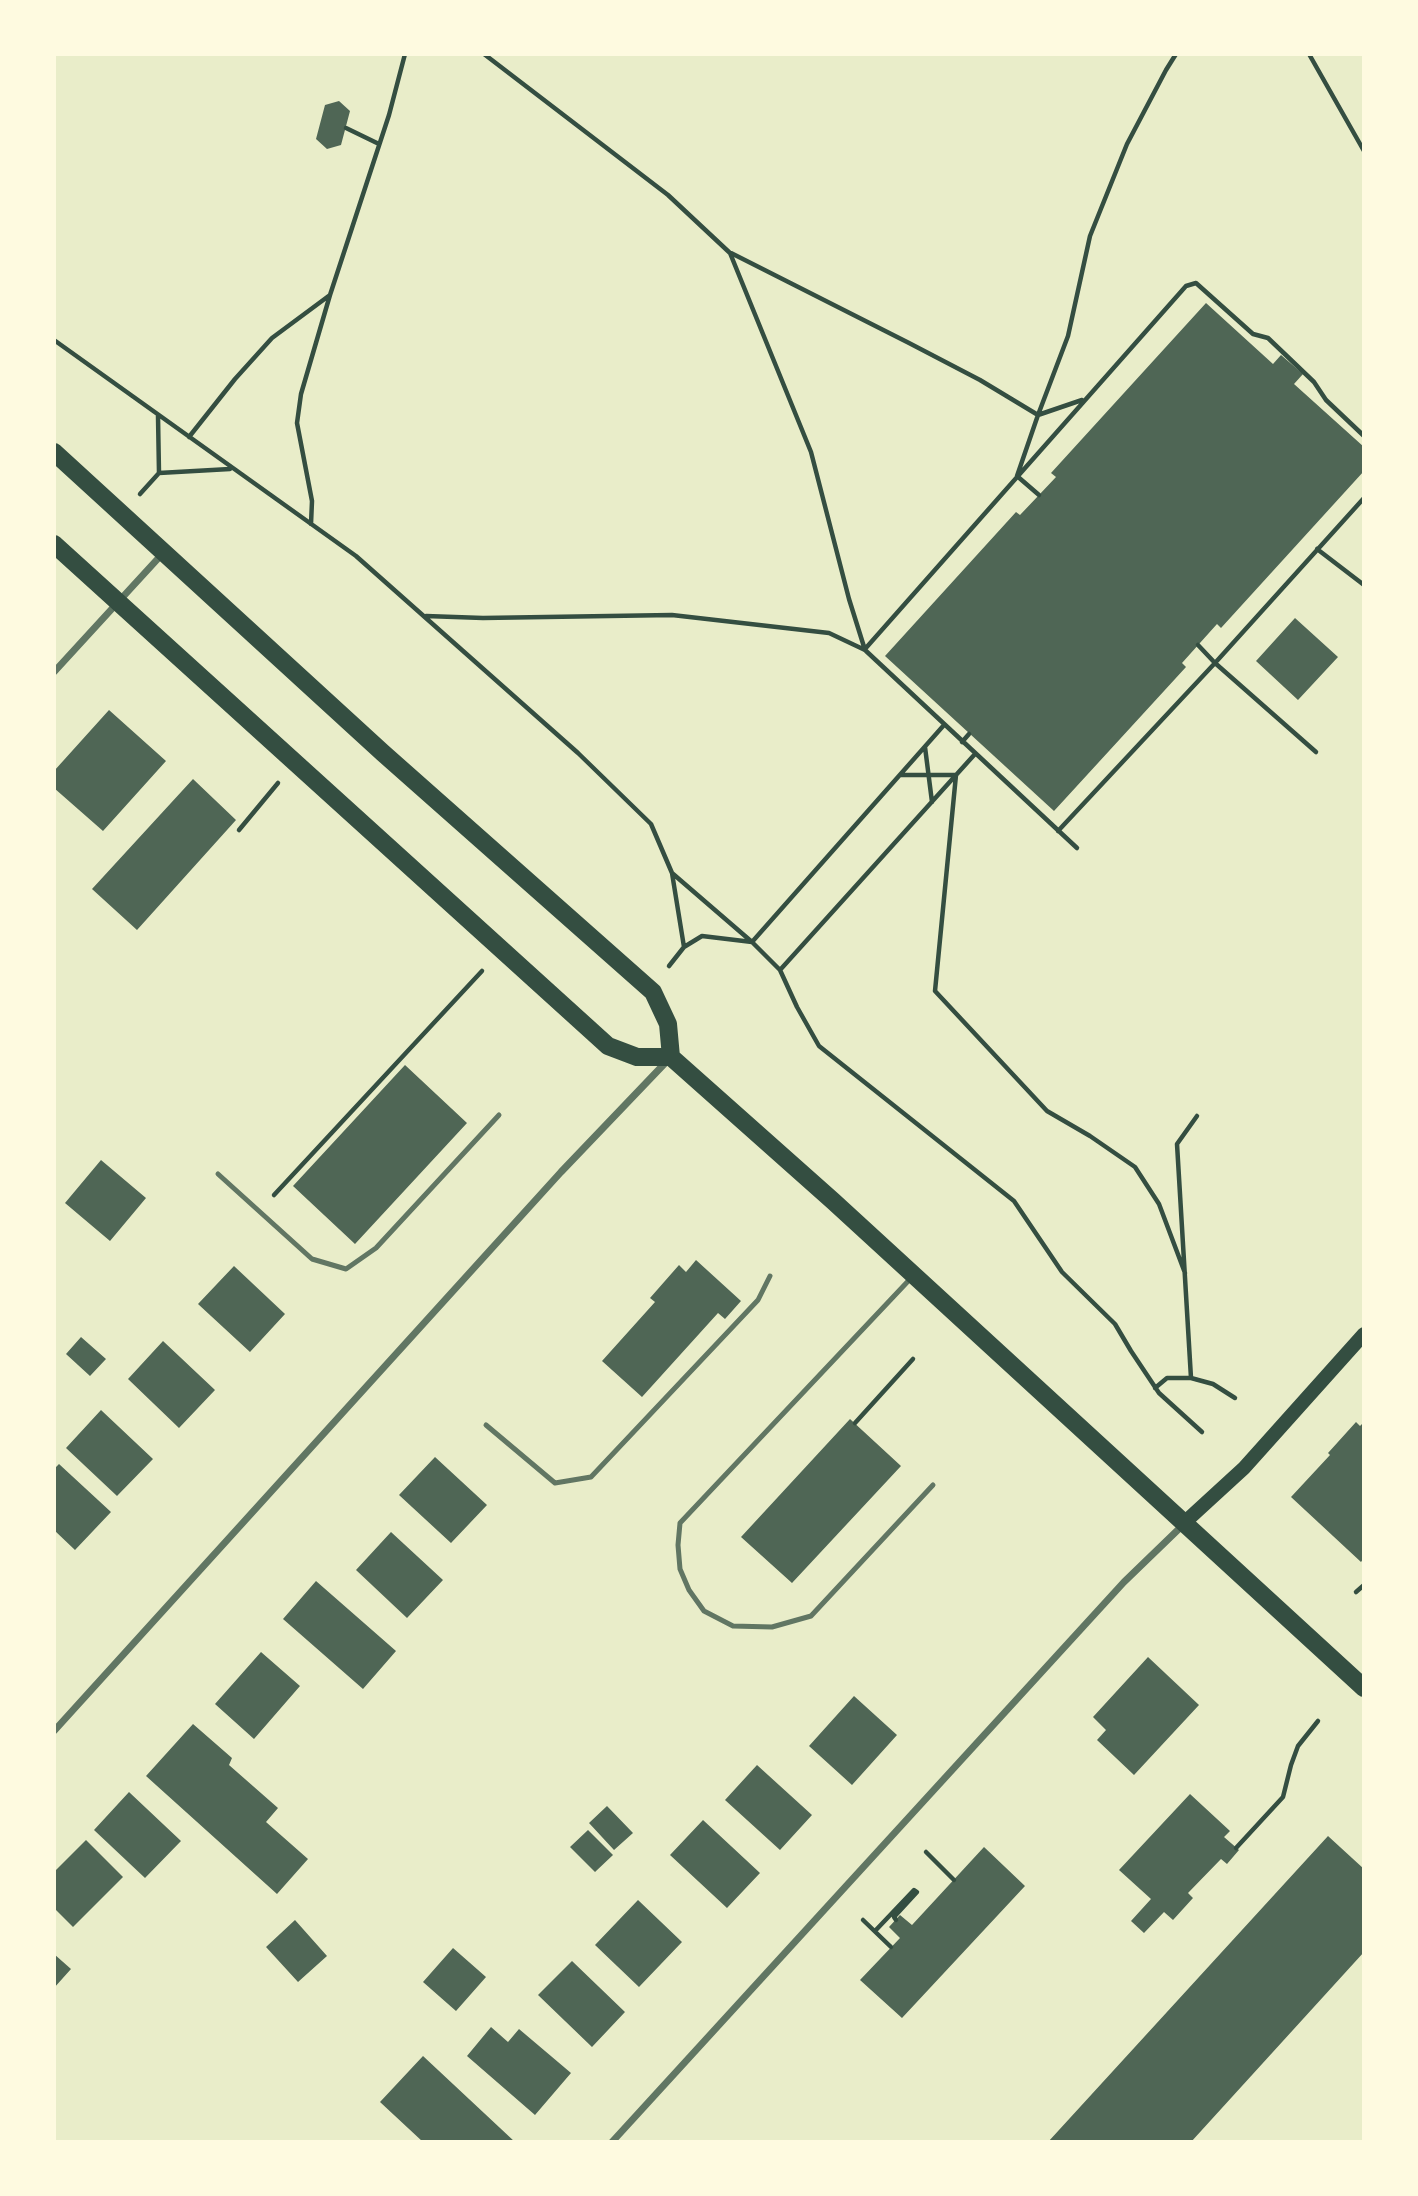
<!DOCTYPE html>
<style>
body{margin:0}
#map{position:relative;width:1418px;height:2196px;overflow:hidden;background:#e9edc9;font-family:"Source Serif 4",serif}
canvas{display:block}
.frame{position:absolute;inset:0;border:56px solid #fefae0;pointer-events:none}
</style>
<div id="map">
<canvas width="1418" height="2196"></canvas>
<div class="frame"></div>
</div>
<script>
const g = document.querySelector('canvas').getContext('2d');
g.lineJoin = 'round';
function fill(path, color) {
  g.fillStyle = color;
  g.fill(path, 'evenodd');
}
function toPath(rows) {
  const path = new Path2D();
  for (const r of rows) {
    path.moveTo(r[0], r[1]);
    for (let i = 2; i < r.length; i += 2) path.lineTo(r[i], r[i + 1]);
  }
  return path;
}
function strokePath(path, color, width, dash) {
  g.strokeStyle = color;
  g.lineWidth = width;
  g.lineCap = dash ? 'butt' : 'round';
  g.setLineDash(dash || []);
  g.stroke(path);
}
fill(toPath([
 [339,101,350,111,341,145,327,149,316,139,325,105],
 [1206,303,1273,364,1281,355,1303,374,1294,384,1364,447,1364,471,1221,628,1217,624,1182,663,1186,667,1054,811,885,656,1016,512,1020,515,1039,495,1056,477,1051,473],
 [1295,618,1338,657,1298,700,1256,661],
 [109,710,166,761,103,831,54,788,54,771],
 [193,779,236,820,137,930,92,889],
 [405,1065,467,1123,355,1244,293,1186],
 [101,1160,146,1198,110,1241,65,1203],
 [696,1260,741,1301,725,1319,718,1313,642,1397,602,1361,655,1302,650,1298,679,1265,686,1272],
 [234,1266,285,1314,250,1352,198,1304],
 [81,1337,106,1359,90,1376,66,1354],
 [163,1341,215,1390,179,1428,128,1379],
 [101,1410,153,1459,117,1496,66,1448],
 [850,1419,901,1466,792,1583,741,1537],
 [1356,1422,1360,1426,1364,1422,1364,1558,1361,1562,1291,1497,1330,1455,1328,1453],
 [435,1457,487,1505,451,1543,399,1495],
 [59,1464,111,1512,75,1550,54,1530,54,1469],
 [391,1532,443,1580,407,1618,356,1570],
 [316,1581,396,1651,363,1689,283,1619],
 [261,1652,300,1686,254,1739,215,1704],
 [1148,1657,1199,1705,1134,1775,1097,1740,1106,1730,1093,1717],
 [854,1696,897,1735,852,1785,809,1746],
 [193,1724,232,1758,229,1765,278,1808,266,1822,308,1859,277,1894,146,1776],
 [757,1765,812,1815,780,1850,725,1800],
 [129,1792,181,1841,145,1878,94,1830],
 [1190,1794,1230,1831,1224,1837,1239,1850,1227,1864,1221,1859,1188,1893,1193,1898,1173,1920,1164,1912,1144,1933,1131,1921,1151,1899,1119,1870],
 [607,1806,633,1833,614,1850,589,1823],
 [703,1820,760,1873,727,1908,670,1855],
 [588,1830,613,1855,595,1872,570,1847],
 [1328,1836,1364,1869,1364,1952,1191,2142,1048,2142],
 [86,1840,123,1877,73,1927,54,1908,54,1872],
 [984,1847,1025,1886,902,2018,860,1980,900,1938,889,1927,900,1915,912,1925],
 [638,1900,682,1942,639,1987,595,1945],
 [295,1920,327,1956,298,1982,266,1947],
 [453,1948,486,1977,456,2011,423,1982],
 [54,1954,71,1969,54,1988],
 [572,1961,625,2012,592,2047,538,1995],
 [491,2027,508,2042,519,2029,571,2073,535,2115,467,2056],
 [423,2056,515,2142,423,2142,380,2102]
]), '#4f6655');
strokePath(toPath([
 [484,54,668,195,730,253,811,452,849,599,865,650],
 [1309,54,1364,151],
 [346,128,379,144],
 [731,253,909,343,980,380,1038,415,1082,400],
 [54,340,356,556,578,753,651,824,672,873,752,942,780,970,797,1007,819,1046,1014,1201,1062,1272,1115,1324,1131,1351,1159,1393,1202,1432],
 [189,437,235,379,272,338,330,295],
 [159,473,230,469],
 [140,494,159,473,158,416],
 [1039,495,1017,476,1038,415,1068,336,1090,236,1127,144,1166,70,1176,54],
 [311,524,312,501,297,423,301,394,330,295,389,115,405,54],
 [1317,549,1364,585],
 [426,616,483,618,672,615,829,633,865,650,1077,848],
 [1198,645,1215,663,1316,752],
 [865,649,1186,286,1196,283,1253,334,1268,338,1314,382,1326,400,1364,436],
 [962,742,969,734],
 [925,747,932,802],
 [900,775,956,775],
 [956,775,935,991,1047,1111,1090,1136,1135,1167,1159,1204,1185,1273],
 [239,830,278,783],
 [1058,831,1215,663,1364,498],
 [672,873,684,947],
 [669,966,684,947,702,936,752,942,944,725],
 [780,970,975,754],
 [274,1195,482,971],
 [1191,1378,1177,1144,1197,1116],
 [1155,1388,1167,1378,1191,1378,1213,1384,1235,1398],
 [855,1423,913,1359],
 [1356,1592,1364,1585],
 [1236,1848,1283,1797,1291,1765,1298,1746,1318,1721],
 [926,1852,954,1880],
 [863,1920,891,1947],
 [875,1931,914,1890,917,1892,894,1917,896,1920]
]), '#344e41', 4.5);
strokePath(toPath([
 [218,1174,312,1259,346,1269,376,1248,499,1115],
 [912,1277,680,1523,678,1545,680,1569,689,1590,704,1611,733,1626,772,1627,811,1616,933,1485],
 [486,1425,555,1483,591,1477,758,1300,770,1276]
]), '#617663', 5);
strokePath(toPath([
 [54,672,164,552],
 [54,1731,561,1172,668,1060],
 [612,2142,1124,1582,1184,1524]
]), '#617663', 7);
strokePath(toPath([
 [1184,1523,1244,1468,1364,1334]
]), '#344e41', 14);
strokePath(toPath([
 [54,452,383,753,653,992,668,1024,671,1057],
 [54,544,608,1046,637,1057,671,1057,833,1201,1364,1688]
]), '#344e41', 18);
</script>
